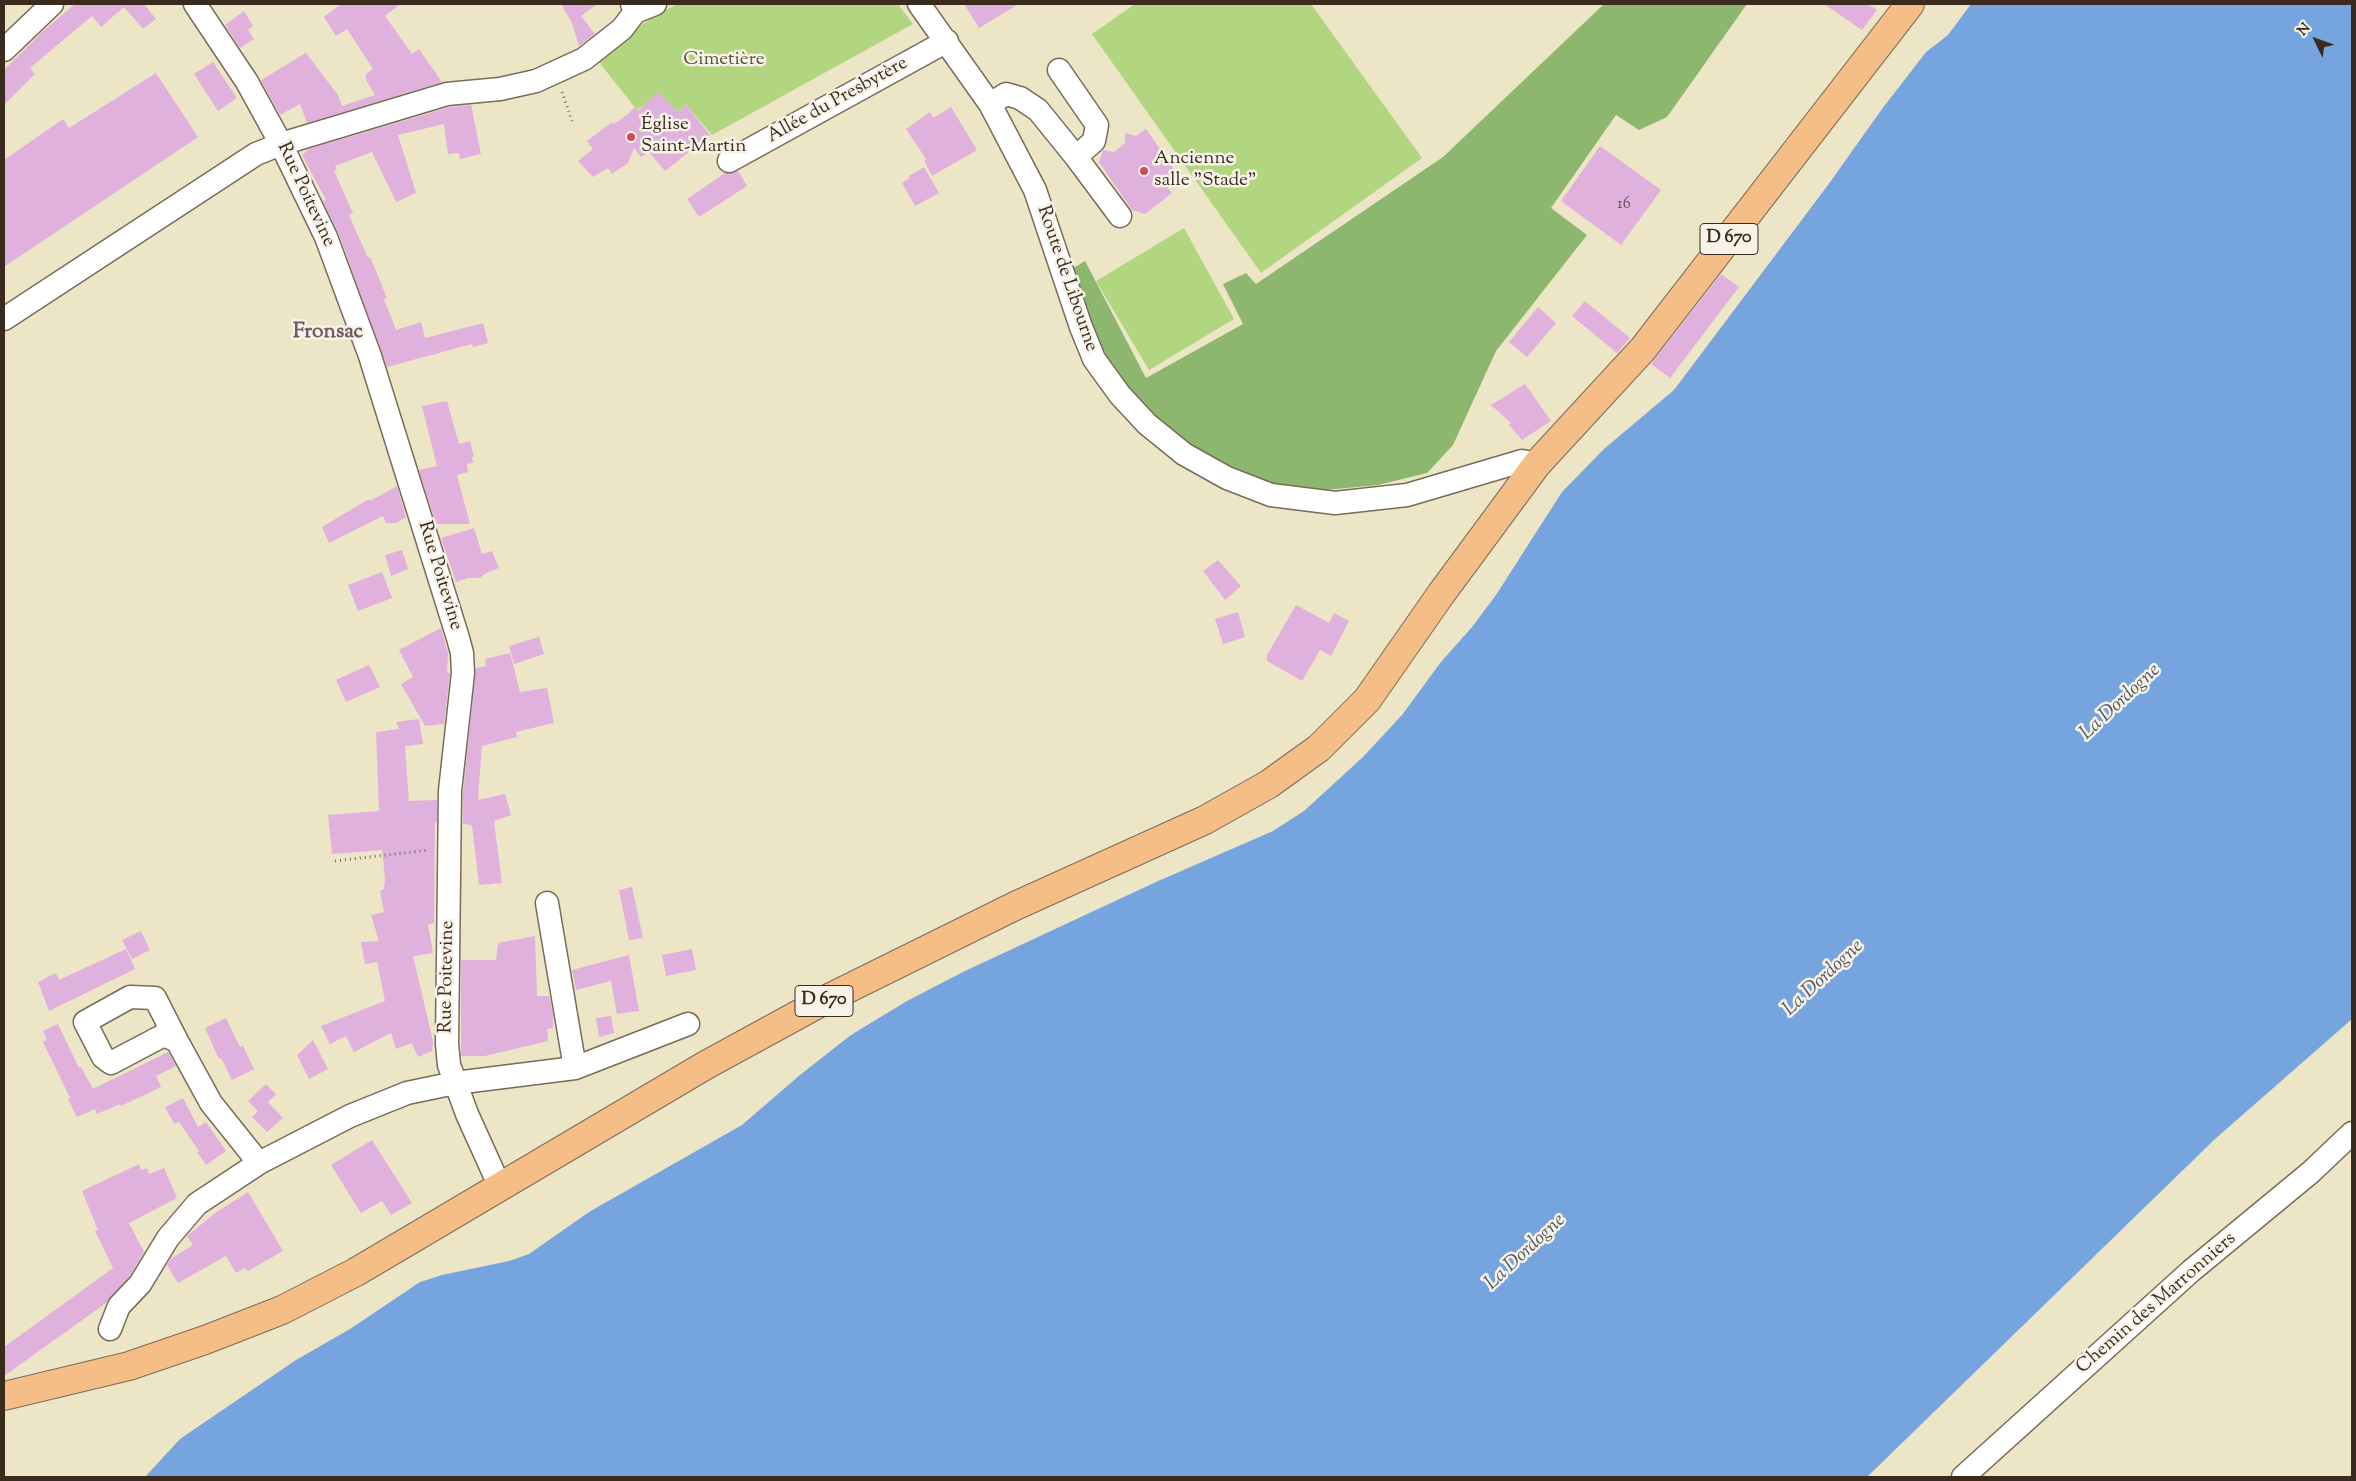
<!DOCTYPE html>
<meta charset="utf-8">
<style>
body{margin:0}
#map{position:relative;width:2356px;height:1481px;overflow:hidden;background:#ece5c6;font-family:"Sorts Mill Goudy",serif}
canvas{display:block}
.frame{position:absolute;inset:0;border:5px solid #3b2a1e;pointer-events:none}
.north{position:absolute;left:2291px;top:15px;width:50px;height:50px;-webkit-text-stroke:4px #f7f3e8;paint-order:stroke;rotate:312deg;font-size:14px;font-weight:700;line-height:20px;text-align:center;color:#3b2a1e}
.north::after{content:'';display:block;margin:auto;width:18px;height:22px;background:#3b2a1e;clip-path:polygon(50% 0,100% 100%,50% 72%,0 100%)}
</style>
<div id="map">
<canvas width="2356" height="1481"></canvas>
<div class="frame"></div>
<div class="north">N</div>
</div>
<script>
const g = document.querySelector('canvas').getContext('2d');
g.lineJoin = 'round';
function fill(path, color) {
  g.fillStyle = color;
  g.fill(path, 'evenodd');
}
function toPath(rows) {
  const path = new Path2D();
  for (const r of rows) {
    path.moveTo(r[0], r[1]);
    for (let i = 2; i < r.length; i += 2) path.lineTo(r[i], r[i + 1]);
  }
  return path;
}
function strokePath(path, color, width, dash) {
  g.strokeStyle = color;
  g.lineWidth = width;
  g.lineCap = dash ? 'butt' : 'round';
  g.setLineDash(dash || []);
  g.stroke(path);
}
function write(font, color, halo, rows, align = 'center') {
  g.font = font + ' "Sorts Mill Goudy",serif';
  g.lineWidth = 5;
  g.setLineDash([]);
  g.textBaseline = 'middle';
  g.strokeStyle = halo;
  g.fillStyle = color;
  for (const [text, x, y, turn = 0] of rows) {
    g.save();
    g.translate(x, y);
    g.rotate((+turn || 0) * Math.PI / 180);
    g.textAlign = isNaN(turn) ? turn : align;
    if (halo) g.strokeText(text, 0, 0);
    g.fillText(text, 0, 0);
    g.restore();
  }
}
fill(toPath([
 [677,4,898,4,913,24,712,135,686,105,675,114,657,96,637,110,598,61,644,23],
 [1135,4,1311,4,1422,158,1261,273,1092,34],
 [1184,228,1234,319,1149,370,1096,281]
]), '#b2d680');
fill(toPath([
 [1604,4,1747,4,1667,117,1639,130,1616,115,1551,208,1587,235,1496,351,1453,445,1427,473,1378,485,1314,491,1265,482,1202,457,1159,424,1127,390,1097,340,1072,269,1085,261,1146,378,1243,324,1223,284,1246,273,1256,284,1443,157]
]), '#8db76e');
fill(toPath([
 [1971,4,2352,4,2352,1019,2215,1139,1867,1477,145,1477,180,1439,296,1360,350,1329,420,1282,442,1275,509,1261,529,1254,589,1212,742,1125,800,1075,851,1035,907,1001,965,971,1156,882,1273,831,1304,811,1363,757,1402,715,1441,662,1472,627,1496,595,1562,492,1604,449,1674,390,1828,185,1882,109,1926,52,1948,35]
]), '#76a4df');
fill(toPath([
 [75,4,144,4,156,19,143,29,124,7,101,27,92,16,30,68,35,74,4,105,4,70,42,32],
 [341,4,400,4,385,16,412,54,419,49,442,82,307,123,300,104,280,115,261,80,306,53,338,95,342,106,375,95,366,80,366,74,373,69,347,29,336,36,324,17],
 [561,4,597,4,581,16,595,34,579,46,572,23],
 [964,4,1019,4,979,28],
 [1824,4,1868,4,1877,10,1862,30],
 [244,11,253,26,248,30,254,39,240,48,225,25],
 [213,62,237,98,218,111,194,74],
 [156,73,198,137,4,267,4,160,63,119,69,128],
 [658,92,678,112,686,105,710,135,665,171,649,152,641,157,634,148,628,163,612,174,608,168,593,177,578,161,593,149,587,141,612,122,614,124,628,114,635,107,638,111],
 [471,105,481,154,460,159,459,153,448,154,444,124,398,135,416,193,396,202,372,152,335,166,337,170,334,171,353,213,349,215,368,258,370,257,387,298,384,299,396,330,421,322,425,338,483,323,488,343,473,347,472,344,387,367,338,232,323,201,326,200,302,155,309,149,450,107],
 [951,107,977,150,932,176,924,160,926,159,906,129,930,112,933,118],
 [1146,129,1181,179,1168,188,1172,193,1145,214,1132,210,1099,162,1103,150,1114,152,1125,143,1125,133,1136,136],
 [1600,146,1661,190,1621,245,1561,201],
 [924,167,939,193,915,206,902,183,910,178,909,176],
 [738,171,747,186,699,217,687,199,725,173],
 [1721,274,1739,287,1670,378,1651,364],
 [1585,301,1630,338,1617,353,1572,316],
 [1538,307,1556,323,1527,357,1509,342],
 [1525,384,1551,421,1522,440,1509,425,1511,423,1491,405],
 [447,401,459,444,470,441,474,457,472,457,473,463,467,464,468,472,457,475,470,524,436,524,419,470,437,466,422,406],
 [397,486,406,517,397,523,386,523,383,516,329,543,322,527,369,499,370,501],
 [474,528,482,554,492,551,499,568,486,573,480,578,468,578,456,582,441,538],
 [402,550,408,569,391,576,385,555],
 [1218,560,1241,586,1225,600,1203,571],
 [382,572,392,598,358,611,348,585],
 [1296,605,1329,623,1334,613,1349,621,1331,656,1320,650,1302,681,1267,661,1267,655],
 [1238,612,1245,637,1223,644,1215,619],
 [441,628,448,653,447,673,450,673,444,724,425,726,401,684,413,677,399,650],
 [539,637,544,654,514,664,509,646],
 [510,653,520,692,547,688,554,723,516,732,517,737,482,746,478,800,505,794,511,815,494,821,502,883,479,885,472,825,463,824,463,792,476,668,486,666,485,659],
 [369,665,380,687,346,702,336,680],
 [419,719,423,744,405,746,409,801,437,800,437,822,435,822,434,923,428,925,433,953,413,956,433,1041,432,1051,418,1057,412,1043,396,1049,391,1033,354,1052,346,1036,330,1044,321,1026,385,1001,377,962,365,964,361,942,379,941,371,915,384,912,380,891,384,889,385,878,382,850,332,854,328,815,379,811,376,732,399,729,396,722],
 [632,887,643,938,629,940,619,890],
 [141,931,150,950,132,959,122,940],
 [535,936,537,996,549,996,553,1014,553,1028,547,1029,548,1041,485,1056,461,1056,461,960,496,960,498,943],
 [126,949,135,969,49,1011,38,982,56,973,59,980],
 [692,949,696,970,666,976,662,955],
 [629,955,639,1011,617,1014,611,981,576,990,572,970],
 [611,1016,614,1033,599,1037,596,1018],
 [226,1018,240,1047,243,1046,254,1069,232,1080,221,1058,219,1059,205,1028],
 [58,1024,79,1068,81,1067,93,1089,168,1052,176,1066,156,1076,161,1087,121,1106,120,1104,97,1114,95,1109,77,1117,68,1099,70,1098,43,1042,47,1040,43,1031],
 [313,1040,328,1069,309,1079,297,1055],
 [266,1084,276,1094,268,1102,283,1118,267,1132,252,1117,258,1111,248,1101],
 [183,1098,198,1127,206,1122,226,1151,206,1165,197,1152,199,1151,179,1122,174,1124,165,1107],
 [372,1140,412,1203,391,1215,382,1201,361,1213,331,1165],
 [139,1164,141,1170,147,1168,149,1174,164,1168,177,1198,129,1223,144,1252,130,1276,106,1303,4,1376,4,1347,113,1268,95,1231,98,1230,82,1191],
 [248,1192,283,1251,248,1271,245,1268,236,1273,226,1256,178,1283,167,1265,172,1258,193,1245,187,1236,215,1213]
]), '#e1b1de');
const minor = toPath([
 [195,4,247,82,281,144,326,237,370,356,458,638,462,653,463,673,450,791,447,1044,449,1065,467,1114,500,1187],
 [919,4,990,104,1035,190,1081,327,1094,359,1120,395,1147,424,1184,454,1227,478,1271,495,1335,503,1407,495,1522,461,1537,464],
 [635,12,655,4],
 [4,50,52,4],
 [1059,70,1097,125,1094,141,1076,157],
 [990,104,1006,94,1020,98,1038,110,1076,157,1120,216],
 [729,161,947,41],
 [4,319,256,154,281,144,447,94,500,89,536,81,584,59,622,29,635,12,632,4],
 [547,903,575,1068],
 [177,1041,155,998,130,997,85,1022,103,1057,111,1063,164,1035,177,1041,211,1103,259,1163],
 [110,1329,119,1306,140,1284,168,1238,197,1204,259,1163,350,1116,407,1093,455,1083,575,1068,688,1024],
 [1963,1477,2191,1271,2311,1172,2352,1133]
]);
const major = toPath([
 [4,1396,129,1366,205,1340,282,1310,356,1272,706,1065,825,1000,1015,906,1205,820,1269,784,1319,748,1367,700,1441,594,1537,464,1643,349,1910,4]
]);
strokePath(minor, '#796b59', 25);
strokePath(major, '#796b59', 30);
strokePath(toPath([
 [562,92,572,121],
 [335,861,429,850]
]), '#796b59', 3, [1, 4]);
strokePath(minor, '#fff', 22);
strokePath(major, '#f6be87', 28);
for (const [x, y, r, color] of [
 [631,137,5,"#d1495b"],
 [1144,171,5,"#d1495b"]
]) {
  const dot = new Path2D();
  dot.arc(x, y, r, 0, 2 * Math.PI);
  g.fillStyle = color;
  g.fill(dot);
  strokePath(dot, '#f7f3e8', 2);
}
write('16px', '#644c4e', null, [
 ["16",1624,205]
]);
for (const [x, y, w] of [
 [1729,239,58],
 [824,1001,58]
]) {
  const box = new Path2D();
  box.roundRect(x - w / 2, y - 15.5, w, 31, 4);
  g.fillStyle = '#f7f3e8';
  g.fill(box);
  strokePath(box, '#3b2a1e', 1);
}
write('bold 18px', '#3b2a1e', null, [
 ["D 670",1729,239],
 ["D 670",824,1001]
]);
write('19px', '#595536', '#f7f3e8', [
 ["Cimetière",724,61]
]);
write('19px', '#3b2a1e', '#f7f3e8', [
 ["Allée du Presbytère",838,101,-29],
 ["Rue Poitevine",305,195,65],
 ["Route de Libourne",1066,279,71],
 ["Rue Poitevine",439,576,73],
 ["Rue Poitevine",448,977,-89],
 ["Chemin des Marronniers",2157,1304,-41]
]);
write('19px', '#3b2a1e', '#f7f3e8', [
 ["Église",641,126],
 ["Saint-Martin",641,148],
 ["Ancienne",1154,160],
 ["salle \"Stade\"",1154,182]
], 'left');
write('italic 20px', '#505562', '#f7f3e8', [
 ["La Dordogne",2121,703,-43],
 ["La Dordogne",1824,979,-43],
 ["La Dordogne",1526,1253,-43]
]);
write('bold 21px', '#755961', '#f7f3e8', [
 ["Fronsac",328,333]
]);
</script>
